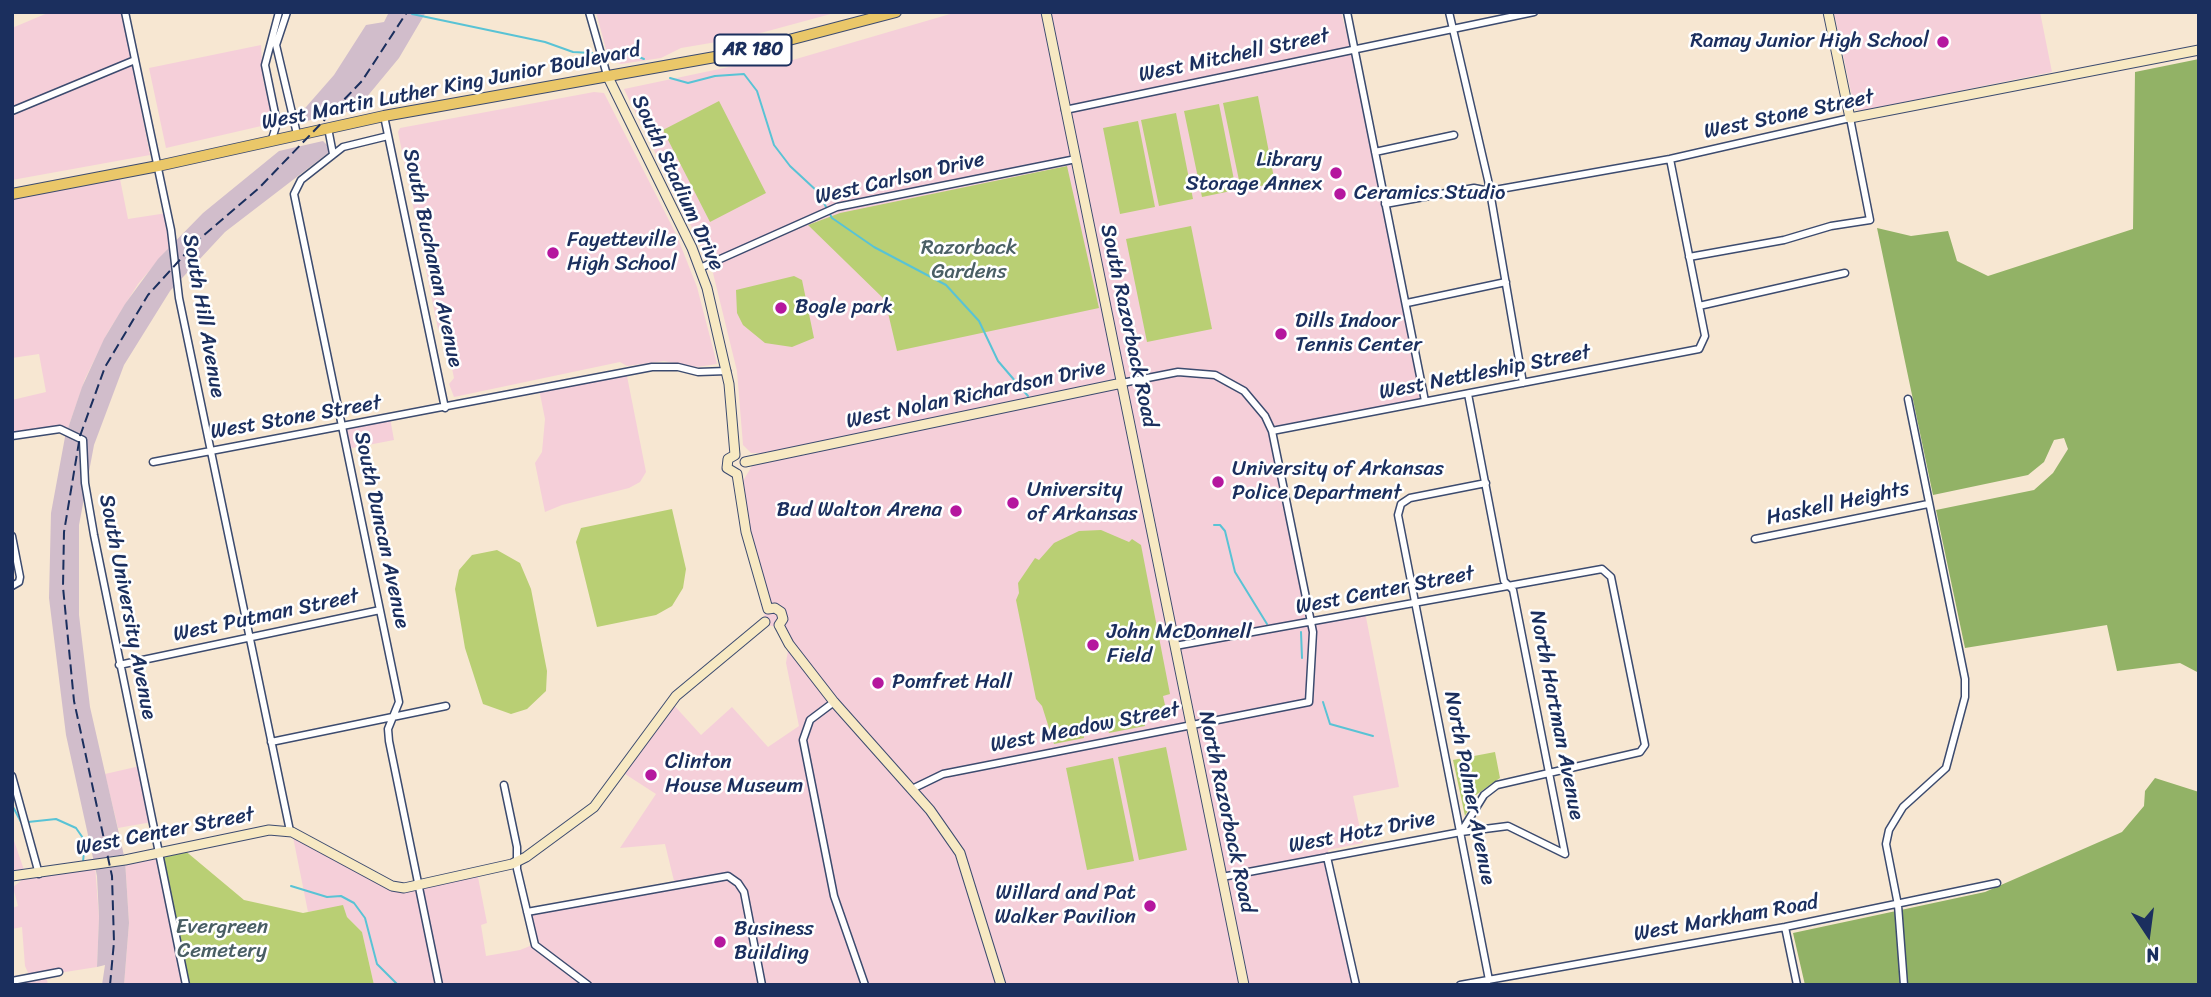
<!DOCTYPE html>
<style>
body{margin:0}
#map{position:relative;width:2211px;height:997px;overflow:hidden;background:#f7e7d2;font-family:Sriracha,sans-serif}
canvas{display:block}
.frame{position:absolute;inset:0;border:14px solid #1b2f5e;pointer-events:none}
.north{position:absolute;left:2113px;top:899px;width:70px;height:70px;-webkit-text-stroke:5px #fff;paint-order:stroke;rotate:167deg;font-size:19px;font-weight:700;line-height:28px;text-align:center;color:#1b2f5e}
.north::after{content:'';display:block;margin:auto;width:24px;height:32px;background:#1b2f5e;clip-path:polygon(50% 0,100% 100%,50% 72%,0 100%)}
</style>
<div id="map">
<canvas width="2211" height="997"></canvas>
<div class="frame"></div>
<div class="north">N</div>
</div>
<script>
const g = document.querySelector('canvas').getContext('2d');
g.lineJoin = 'round';
function fill(path, color) {
  g.fillStyle = color;
  g.fill(path, 'evenodd');
}
function toPath(rows) {
  const path = new Path2D();
  for (const r of rows) {
    path.moveTo(r[0], r[1]);
    for (let i = 2; i < r.length; i += 2) path.lineTo(r[i], r[i + 1]);
  }
  return path;
}
function strokePath(path, color, width, dash) {
  g.strokeStyle = color;
  g.lineWidth = width;
  g.lineCap = dash ? 'butt' : 'round';
  g.setLineDash(dash || []);
  g.stroke(path);
}
function write(font, color, halo, rows, align = 'center') {
  g.font = font + ' Sriracha,sans-serif';
  g.lineWidth = 5;
  g.setLineDash([]);
  g.textBaseline = 'middle';
  g.strokeStyle = halo;
  g.fillStyle = color;
  for (const [text, x, y, turn = 0] of rows) {
    g.save();
    g.translate(x, y);
    g.rotate((+turn || 0) * Math.PI / 180);
    g.textAlign = isNaN(turn) ? turn : align;
    if (halo) g.strokeText(text, 0, 0);
    g.fillText(text, 0, 0);
    g.restore();
  }
}
fill(toPath([
 [50,12,122,12,150,155,12,180,12,28],
 [596,12,838,12,746,37,681,48,661,58,621,64,609,61],
 [957,12,1341,12,1369,119,1425,401,1273,431,1311,623,1365,612,1399,787,1353,796,1363,843,1328,850,1356,985,374,985,362,932,347,917,343,906,308,912,292,832,392,886,477,872,487,923,481,925,486,956,520,950,535,944,527,912,675,885,665,844,620,848,656,794,622,772,671,702,701,735,732,707,768,747,799,726,786,663,789,644,776,627,768,625,764,618,765,612,738,489,760,453,751,453,743,445,737,371,712,269,624,89,767,59,779,64],
 [1834,12,2040,12,2052,72,1859,111,1854,106],
 [261,45,263,79,272,118,270,124,166,148,149,68],
 [594,92,604,93,677,236,697,287,717,364,697,367,664,361,627,366,620,362,454,397,449,384,454,378,445,334,438,329,398,132,400,128],
 [119,174,128,219,167,213,173,243,138,284,108,332,85,379,67,431,12,436,12,400,46,392,39,354,12,358,12,194],
 [626,371,646,472,640,482,629,488,562,505,545,512,535,463,542,452,545,419,539,389],
 [390,418,394,440,347,449,342,427],
 [140,766,152,822,118,828,105,774],
 [12,835,24,870,95,865,99,917,97,967,46,975,48,985,12,985,12,981,30,977,25,966,22,927,12,929,12,908,18,906,13,887,21,881,23,876,12,876],
 [158,853,186,985,124,985,129,923,125,860]
]), '#f5cfd9');
fill(toPath([
 [389,12,426,12,399,58,356,110,302,122,299,115,334,75,366,25,384,22],
 [323,141,328,146,328,153,225,232,170,291,124,365,94,445,79,525,79,615,90,707,125,860,129,923,124,985,102,985,105,965,97,967,99,917,97,876,66,735,49,598,51,513,65,437,82,387,104,339,125,304,158,259,203,213,279,151]
]), '#d1bdcb');
fill(toPath([
 [1258,96,1275,183,1241,190,1223,103],
 [719,101,766,193,710,222,663,130],
 [1219,104,1236,190,1202,197,1184,111],
 [1176,113,1193,199,1159,206,1141,120],
 [1138,121,1155,207,1120,214,1103,128],
 [1067,166,1099,308,897,351,885,300,808,225,840,213],
 [1191,226,1212,329,1147,342,1126,239],
 [794,276,802,280,814,338,792,347,765,343,743,325,737,313,736,290],
 [672,509,686,569,683,588,672,606,656,615,597,627,576,542,581,528],
 [1101,530,1129,542,1132,539,1141,545,1170,694,1163,696,1167,714,1144,719,1145,726,1109,733,1107,726,1083,731,1084,738,1054,744,1042,706,1036,699,1016,600,1019,593,1018,583,1035,558,1039,560,1054,543,1079,531],
 [497,550,520,563,531,589,547,671,546,691,527,709,511,714,483,704,465,648,455,589,459,570,472,555],
 [1166,747,1187,850,1139,860,1118,757],
 [1495,752,1500,778,1476,795,1465,816,1453,760],
 [1113,758,1134,861,1087,870,1066,768],
 [183,849,244,900,303,913,343,905,347,917,362,932,374,985,186,985,158,853]
]), '#b9cf74');
fill(toPath([
 [2199,59,2199,673,2180,663,2117,671,2107,625,1965,648,1936,510,2034,490,2053,473,2068,449,2064,438,2054,440,2044,462,2028,475,1933,495,1877,228,1911,236,1948,231,1957,261,1988,276,2133,229,2135,72],
 [2155,778,2199,792,2199,985,1805,985,1793,933,1985,892,2122,832,2144,806,2145,791]
]), '#92b266');
strokePath(toPath([
 [412,14,545,42,573,52,592,53],
 [607,54,629,53,644,59],
 [670,78,688,83,715,76,744,74,757,91,774,145,790,166,818,192,832,218,874,247,946,285,979,321,998,361,1028,396],
 [1214,525,1220,525,1225,531,1235,572,1267,624],
 [1301,632,1302,658],
 [1323,702,1330,724,1373,736],
 [12,805,21,822],
 [28,822,56,819,76,828,85,841,83,862],
 [291,886,327,897,341,896,354,903,365,918,377,964,397,984]
]), '#59c3d5', 2);
const street = toPath([
 [125,12,171,230,179,298,290,831],
 [287,12,276,45,297,134],
 [589,12,607,75],
 [1347,12,1425,401],
 [1449,12,1488,180,1523,383],
 [1065,110,1534,12],
 [12,111,135,60],
 [384,116,445,408],
 [328,128,333,154],
 [388,136,343,147,301,180,294,194,399,702,388,729,389,741,439,985],
 [272,139,277,123,265,65,279,12],
 [1375,152,1454,135],
 [1385,204,1474,188,1489,191,1670,159,1850,118,1870,220,1831,226,1784,240,1689,257],
 [700,268,837,207,1076,159],
 [1407,303,1506,282],
 [1699,306,1845,273],
 [1468,394,1504,581,1513,590,1565,854],
 [1272,431,1699,349,1705,336,1670,159],
 [12,436,60,429,83,440,85,483,94,535,186,985],
 [153,462,652,367,678,367,698,372,727,371],
 [1486,483,1410,498,1401,504,1398,515,1489,980],
 [12,536,20,577,19,582,12,586],
 [1755,539,1928,504],
 [1175,646,1602,569,1611,577,1645,745,1640,752,1497,785,1484,795,1461,832,1222,877],
 [119,665,380,610],
 [834,702,810,720,803,740,834,896,865,985],
 [271,742,446,706],
 [12,776,39,874],
 [504,785,517,847,517,869,535,945,588,985],
 [912,789,943,774,1309,702,1313,632,1272,431,1265,416,1244,391,1215,375,1178,372,1122,383],
 [1461,832,1508,826,1565,854],
 [1327,857,1356,985],
 [527,912,728,876,738,883,744,892,762,985],
 [1785,927,1797,985],
 [12,981,59,972],
 [1460,985,1785,927,1997,883],
 [1904,985,1898,905,1886,844,1889,830,1903,807,1946,768,1965,697,1965,679,1908,399]
]);
const secondary = toPath([
 [1046,12,1244,985],
 [1828,12,1850,118,2199,50],
 [607,75,692,248,707,288,729,384,735,455],
 [735,455,728,459,727,468,737,474],
 [745,462,1122,383],
 [737,474,746,532,768,609],
 [768,609,775,608,781,612,783,619,779,625],
 [779,625,789,644,834,702,930,810,960,853,1001,985],
 [12,876,125,860,269,830,292,832,392,886,404,888,512,864,526,857,594,807,676,696,765,622]
]);
const primary = toPath([
 [12,194,158,166,384,116,743,52,896,12]
]);
strokePath(street, '#3c4b6f', 9);
strokePath(secondary, '#3c4b6f', 11);
strokePath(primary, '#3c4b6f', 12);
strokePath(street, '#fff', 6);
strokePath(secondary, '#f7e9c3', 9);
strokePath(primary, '#eac769', 10);
strokePath(toPath([
 [110,985,114,942,112,876,74,701,63,587,64,532,80,436,105,367,148,295,196,242,259,188,362,81,407,12]
]), '#1b2f5e', 2, [10, 5]);
for (const [x, y, r, color] of [
 [1943,42,7,"#b5179e"],
 [1336,173,7,"#b5179e"],
 [1340,194,7,"#b5179e"],
 [553,253,7,"#b5179e"],
 [781,308,7,"#b5179e"],
 [1281,334,7,"#b5179e"],
 [1218,482,7,"#b5179e"],
 [1013,503,7,"#b5179e"],
 [956,511,7,"#b5179e"],
 [1093,645,7,"#b5179e"],
 [878,683,7,"#b5179e"],
 [651,775,7,"#b5179e"],
 [1150,906,7,"#b5179e"],
 [720,942,7,"#b5179e"]
]) {
  const dot = new Path2D();
  dot.arc(x, y, r, 0, 2 * Math.PI);
  g.fillStyle = color;
  g.fill(dot);
  strokePath(dot, '#fff', 2.5);
}
for (const [x, y, w] of [
 [753,50,77]
]) {
  const box = new Path2D();
  box.roundRect(x - w / 2, y - 15.5, w, 31, 5);
  g.fillStyle = '#fff';
  g.fill(box);
  strokePath(box, '#1b2f5e', 2);
}
write('bold 19px', '#1b2f5e', null, [
 ["AR 180",753,50]
]);
write('21px', '#1b2f5e', '#fff', [
 ["Ramay Junior High School",1929,42,"right"],
 ["Library",1322,161,"right"],
 ["Storage Annex",1322,185,"right"],
 ["Ceramics Studio",1354,194],
 ["Fayetteville",567,241],
 ["High School",567,265],
 ["Bogle park",795,308],
 ["Dills Indoor",1295,322],
 ["Tennis Center",1295,346],
 ["University of Arkansas",1232,470],
 ["Police Department",1232,494],
 ["University",1027,491],
 ["of Arkansas",1027,515],
 ["Bud Walton Arena",942,511,"right"],
 ["John McDonnell",1107,633],
 ["Field",1107,657],
 ["Pomfret Hall",892,683],
 ["Clinton",665,763],
 ["House Museum",665,787],
 ["Willard and Pat",1136,894,"right"],
 ["Walker Pavilion",1136,918,"right"],
 ["Business",734,930],
 ["Building",734,954]
], 'left');
write('21px', '#1b2f5e', '#fff', [
 ["West Mitchell Street",1234,56,-12],
 ["West Martin Luther King Junior Boulevard",451,87,-11],
 ["West Stone Street",1789,115,-12],
 ["West Carlson Drive",900,179,-13],
 ["South Stadium Drive",677,183,65],
 ["South Buchanan Avenue",432,258,78],
 ["South Hill Avenue",203,316,80],
 ["South Razorback Road",1128,326,78],
 ["West Nettleship Street",1485,373,-11],
 ["West Nolan Richardson Drive",976,395,-12],
 ["West Stone Street",296,418,-10],
 ["Haskell Heights",1838,504,-12],
 ["South Duncan Avenue",381,530,78],
 ["West Center Street",1385,591,-11],
 ["South University Avenue",127,607,79],
 ["West Putman Street",266,616,-12],
 ["North Hartman Avenue",1556,715,79],
 ["West Meadow Street",1085,728,-11],
 ["North Palmer Avenue",1469,788,79],
 ["North Razorback Road",1226,812,78],
 ["West Center Street",165,832,-11],
 ["West Hotz Drive",1362,833,-11],
 ["West Markham Road",1726,919,-10]
]);
write('21px', '#4a5f65', '#fff', [
 ["Razorback",969,249],
 ["Gardens",969,273],
 ["Evergreen",222,928],
 ["Cemetery",222,952]
]);
</script>
